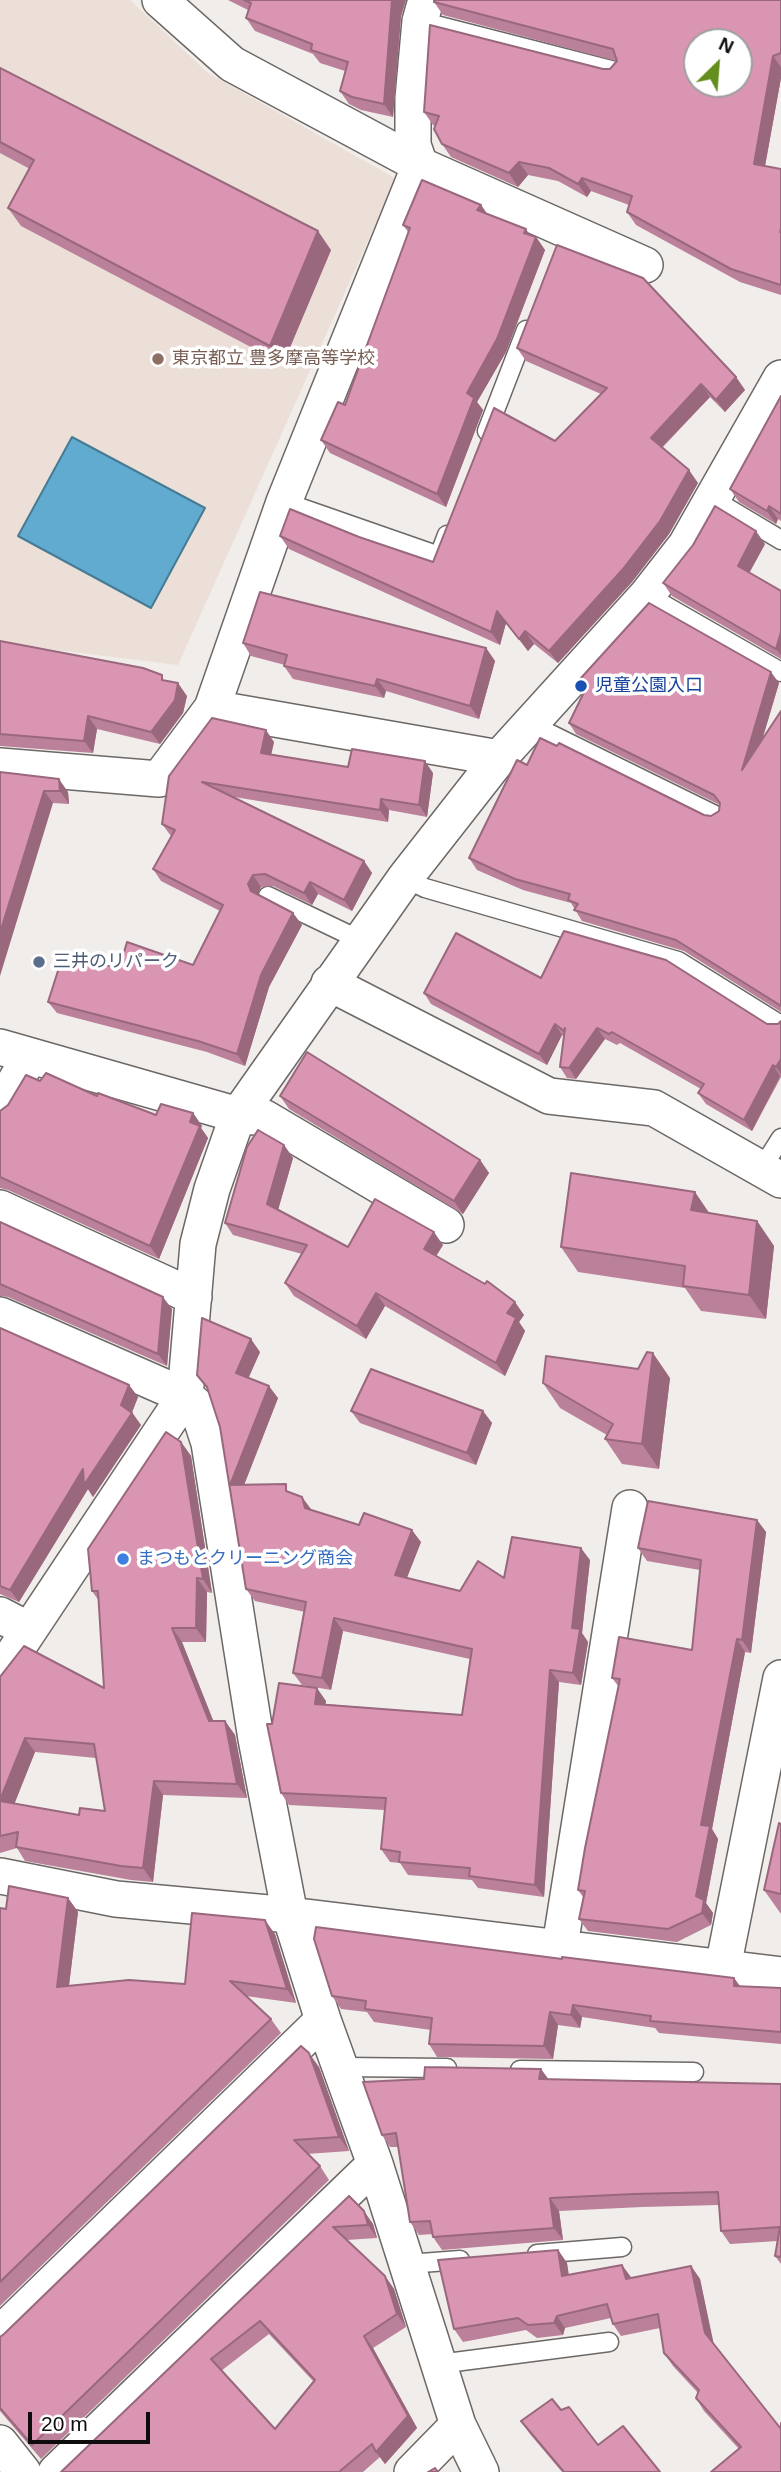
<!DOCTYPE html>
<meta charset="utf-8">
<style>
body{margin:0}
#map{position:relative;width:781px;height:2472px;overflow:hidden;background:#f1edea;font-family:Arial,sans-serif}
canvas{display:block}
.north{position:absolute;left:683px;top:28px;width:70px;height:70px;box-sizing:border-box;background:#fff;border:2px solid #9f9e9e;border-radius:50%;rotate:25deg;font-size:19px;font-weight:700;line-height:28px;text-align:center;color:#0e0c0c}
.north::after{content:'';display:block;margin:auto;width:24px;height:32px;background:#638d1d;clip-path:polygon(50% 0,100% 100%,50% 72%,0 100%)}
.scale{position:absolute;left:28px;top:2412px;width:122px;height:32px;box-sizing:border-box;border:4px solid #0e0c0c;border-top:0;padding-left:9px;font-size:21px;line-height:24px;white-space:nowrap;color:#0e0c0c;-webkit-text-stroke:5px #fff;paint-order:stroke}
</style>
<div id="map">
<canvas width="781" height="2472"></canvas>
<div class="north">N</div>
<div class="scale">20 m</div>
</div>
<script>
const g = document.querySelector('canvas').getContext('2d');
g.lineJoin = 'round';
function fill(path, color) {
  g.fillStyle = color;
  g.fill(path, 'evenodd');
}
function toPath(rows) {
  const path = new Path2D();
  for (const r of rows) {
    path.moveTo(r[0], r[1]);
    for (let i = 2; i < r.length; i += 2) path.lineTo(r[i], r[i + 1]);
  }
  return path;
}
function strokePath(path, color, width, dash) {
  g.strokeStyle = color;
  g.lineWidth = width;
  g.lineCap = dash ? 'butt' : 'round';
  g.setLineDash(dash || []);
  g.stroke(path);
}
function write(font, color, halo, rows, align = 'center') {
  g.font = font + ' Arial,"Noto Sans JP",sans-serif';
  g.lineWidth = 7;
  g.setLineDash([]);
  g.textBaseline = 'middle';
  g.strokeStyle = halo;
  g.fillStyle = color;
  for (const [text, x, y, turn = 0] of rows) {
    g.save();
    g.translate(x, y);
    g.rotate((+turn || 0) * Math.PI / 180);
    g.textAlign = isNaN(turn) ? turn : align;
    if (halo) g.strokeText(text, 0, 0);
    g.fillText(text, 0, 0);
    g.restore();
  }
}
fill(toPath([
 [0,0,130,0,208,73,393,177,394,183,178,665,0,643]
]), '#ebdfd8');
const water = toPath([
 [72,437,205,508,151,608,18,536,72,437]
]);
fill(water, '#60abcf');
strokePath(water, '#477b94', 2);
const lane = toPath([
 [420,21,615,71],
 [487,431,526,330],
 [714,500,781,540],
 [284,502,439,556,447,535],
 [647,595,781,672],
 [530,724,717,816],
 [405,878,425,888,678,961,781,1025],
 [268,896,362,941],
 [762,1168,781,1138],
 [342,2067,447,2068],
 [520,2070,694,2072],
 [537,2254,622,2247],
 [408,2264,460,2260],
 [439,2364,609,2342]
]);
const street = toPath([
 [160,0,232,64,420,165,645,265],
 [212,708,499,758],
 [0,766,159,779,212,708,284,502,420,165,413,145,413,98,420,21,426,0],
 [329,983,549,1096,654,1108,781,1180],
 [0,1047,238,1115,265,1118,446,1225],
 [0,1107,29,1058],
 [0,1208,194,1297],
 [0,1315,185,1396,197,1406,209,1443,256,1739,290,1915,323,2020,375,2164,458,2425,481,2472],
 [0,1615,29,1630],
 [0,1674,185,1396,198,1244,212,1189,238,1115,405,878,499,758,647,595,686,545,781,378],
 [0,1876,116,1899,290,1915,781,1975],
 [560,1946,630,1508],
 [723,1967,781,1678],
 [0,2334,323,2020],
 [0,2443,23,2472],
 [56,2472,375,2164],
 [412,2472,458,2425]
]);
strokePath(lane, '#6c6866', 21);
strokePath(street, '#6c6866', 38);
strokePath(lane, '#fff', 18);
strokePath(street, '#fff', 35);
fill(toPath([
 [228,0,406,0,401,16,393,117,361,110,349,104,340,91,345,71,320,63,313,54,255,31,246,18,248,10],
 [781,0,781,78,765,166,781,169,781,295,740,282,636,225,627,212,629,205,591,191,587,197,558,181,528,175,518,187,451,157,442,144,435,126,433,125,424,112,603,69,610,69,616,61,443,15,434,2],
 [0,68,331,250,283,364,21,226,8,208,30,169,0,153],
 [481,205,487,214,536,237,545,250,506,352,477,402,483,410,446,507,330,453,321,440,345,405,408,232,403,225],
 [517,348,736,377,745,390,725,412,710,397,662,448,698,483,669,534,632,582,558,663,534,644,528,651,506,623,500,645,289,549,280,536,359,537,433,562,601,394,526,361],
 [781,396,781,521,778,519,776,524,739,502,730,489],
 [765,544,749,573,781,591,781,659,672,596,663,583],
 [0,641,166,681,187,696,183,713,160,744,97,729,93,753,0,746],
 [243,643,486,648,495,661,479,719,386,691,384,698,293,679,284,666,285,665,251,656],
 [581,678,779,683,762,740,781,711,781,1012,684,951,582,921,571,903,523,890,477,870,469,858,527,765,704,815,711,816,719,811,720,805,576,734,569,723,587,686],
 [274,742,271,754,348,767,433,773,427,817,389,810,388,822,234,797,364,861,372,873,352,911,318,894,312,905,273,886,261,887,257,895,293,913,302,925,269,987,245,1066,207,1052,57,1013,48,1002,119,969,193,965,220,911,161,881,153,869,171,836,162,824,169,776],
 [0,772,68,792,69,804,53,803],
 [541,978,767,1024,778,1024,781,1021,781,1077,752,1131,706,1104,698,1093,701,1089,620,1043,617,1045,605,1039,576,1079,567,1078,560,1067,564,1037,562,1035,547,1065,431,1004,424,993],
 [40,1081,97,1096,156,1115,193,1113,202,1126,201,1128,208,1138,159,1259,8,1190,0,1188,0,1111],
 [280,1096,480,1160,489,1173,463,1214,289,1109],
 [284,1145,293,1158,278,1210,348,1247,443,1245,436,1256,524,1315,519,1322,525,1331,505,1376,385,1306,366,1339,294,1296,285,1283,302,1254,233,1235,225,1223],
 [710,1213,757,1221,774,1246,766,1319,701,1311,685,1288,578,1272,561,1247],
 [0,1222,172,1309,167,1366,8,1297,0,1296],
 [0,1328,129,1385,138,1397,132,1412,141,1425,93,1497,88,1489,19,1602,0,1594],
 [260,1352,248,1378,278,1398,244,1485,292,1493,311,1510,359,1525,421,1542,407,1578,460,1591,504,1578,590,1560,582,1633,588,1642,581,1685,559,1682,544,1897,478,1888,472,1880,408,1875,400,1863,390,1862,381,1849,385,1810,289,1805,281,1793,272,1724,326,1701,325,1704,462,1715,470,1659,343,1631,331,1690,302,1685,293,1673,305,1612,255,1601,246,1589,220,1427,208,1390,197,1375],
 [670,1378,659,1469,622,1464,605,1439,607,1435,560,1408,543,1383],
 [351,1411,483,1411,492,1423,476,1465,360,1423],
 [181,1442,191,1456,212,1593,207,1592,206,1642,182,1642,213,1721,225,1721,235,1735,247,1798,163,1795,153,1882,131,1880,25,1861,17,1848,0,1853,0,1677,104,1688,99,1601,92,1591],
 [35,1752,96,1758,105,1811,79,1815,14,1804],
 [757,1520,766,1532,751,1653,745,1652,712,1829,718,1839,706,1903,713,1913,711,1925,677,1942,588,1931,579,1919,583,1897,578,1890,619,1687,612,1678,692,1650,700,1570,647,1561,638,1548],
 [781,1824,781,1914,764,1890],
 [68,1898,78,1912,69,1986,185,1984,275,1934,296,2003,246,1996,271,2019,281,2033,0,2306,0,1908,6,1909],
 [562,1959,734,1978,740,1986,781,1988,781,2044,659,2033,655,2028,582,2017,580,2028,558,2025,553,2059,437,2057,429,2044,431,2030,374,2022,367,2012,341,2009,332,1996],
 [319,2067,349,2151,307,2154,320,2166,329,2180,41,2459,0,2411,0,2337,4,2334],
 [548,2079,781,2084,781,2264,775,2256,778,2241,730,2244,721,2231,719,2205,642,2207,559,2211,563,2240,442,2250,433,2237,433,2234,419,2235,410,2222,398,2147,390,2147,382,2135],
 [349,2196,373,2224,377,2238,346,2240,385,2276,394,2289,406,2327,373,2348,417,2428,385,2464,380,2457,363,2472,61,2472],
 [269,2334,314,2382,275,2429,221,2371],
 [558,2250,567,2263,568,2274,631,2278,691,2266,700,2279,713,2343,781,2472,739,2449,704,2411,696,2398,698,2393,673,2366,664,2353,660,2328,621,2336,613,2324,611,2318,565,2328,563,2335,537,2338,526,2330,463,2342,454,2329],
 [561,2410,598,2445,660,2472,562,2472,530,2434,521,2421]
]), '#bb809a');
fill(toPath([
 [392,0,406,0,401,16,393,117,384,104],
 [773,56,781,67,781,78,763,177,754,164],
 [519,162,528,175,518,187,509,173],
 [582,178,591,191,587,197,578,184],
 [481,205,490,218,477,210],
 [526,229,534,242,536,237,545,250,506,352,477,402,483,410,446,507,437,494,467,393],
 [318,231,331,250,283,364,270,346],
 [736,377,745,390,725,412,716,400],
 [701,384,710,397,659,450,651,438],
 [689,470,698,483,669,534,632,582,558,663,549,651],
 [769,506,778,519,776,524,767,511],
 [756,531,765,544,746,579,738,566],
 [497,611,506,623,500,645,491,632],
 [525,631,534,644,528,651,519,639],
 [781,632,781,655,776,649],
 [486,648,495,661,479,719,470,706],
 [771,672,779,683,750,781,742,770],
 [377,679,386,691,384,698,375,686],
 [178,683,187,696,183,713,160,744,151,732],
 [88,716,97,729,93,753,84,741],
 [266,730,274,742,269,765,261,753],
 [425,761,433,773,427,817,419,805],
 [59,779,68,792,69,804,60,791],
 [44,791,53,803,0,976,0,933],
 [381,799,389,810,388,822,380,810],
 [364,861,372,873,352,911,344,900],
 [253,875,261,887,257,896,251,891,248,884],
 [310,882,318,894,312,905,304,893],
 [293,913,302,925,269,987,245,1066,237,1054,261,975],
 [555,1024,562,1035,547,1065,539,1054],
 [597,1028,605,1039,576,1079,569,1068],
 [781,1059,781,1074,776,1067],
 [773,1065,780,1076,752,1131,744,1120],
 [193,1113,202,1126,201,1128,208,1138,159,1259,150,1246],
 [284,1145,293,1158,276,1217,267,1204],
 [480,1160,489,1173,463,1214,454,1201],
 [695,1192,712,1217,691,1210],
 [757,1221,774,1246,766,1319,749,1295],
 [434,1232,443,1245,433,1261,424,1249],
 [376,1293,385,1306,366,1339,357,1326],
 [163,1297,172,1309,167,1366,158,1354],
 [515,1302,524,1315,519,1322,525,1331,505,1376,496,1363,507,1313],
 [251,1339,260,1352,245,1386,236,1373],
 [653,1353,670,1378,659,1469,642,1444],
 [129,1385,138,1397,131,1415,132,1413,141,1425,93,1497,88,1489,19,1602,10,1590,121,1405],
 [269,1386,278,1398,239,1498,230,1485],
 [483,1411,492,1423,476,1465,467,1453],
 [181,1442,191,1456,212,1593,203,1579],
 [302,1497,311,1509,313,1520,305,1508],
 [757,1520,766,1532,751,1653,742,1640],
 [412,1530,421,1542,403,1587,395,1575],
 [581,1548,590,1560,582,1633,588,1642,581,1685,573,1673,572,1628],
 [197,1578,207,1592,206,1642,196,1628],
 [334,1618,343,1631,331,1690,322,1678],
 [172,1628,182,1642,219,1735,209,1721],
 [737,1639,745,1652,712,1829,718,1839,706,1903,713,1913,711,1925,702,1913,696,1896,701,1825],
 [550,1670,559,1682,544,1897,535,1885],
 [317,1688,326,1701,324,1716,315,1704],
 [225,1721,235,1735,247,1798,237,1784],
 [25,1738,35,1752,10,1815,0,1801],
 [154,1781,163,1795,153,1882,143,1868],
 [68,1898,78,1912,67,2001,57,1987],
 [265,1920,275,1934,296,2003,287,1989],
 [734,1978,743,1991,734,1986],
 [573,2005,582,2017,580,2028,571,2015],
 [550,2012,558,2025,553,2059,544,2046],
 [309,2053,319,2067,349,2151,339,2137],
 [541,2069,550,2081,539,2079],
 [550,2198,559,2211,563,2240,554,2228],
 [364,2211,373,2224,377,2238,368,2225],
 [558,2250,567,2263,571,2288,562,2276],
 [622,2265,631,2277,626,2279],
 [691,2266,700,2279,714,2345,705,2333],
 [385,2276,394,2289,406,2327,397,2314],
 [557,2316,565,2328,563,2335,554,2323],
 [364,2336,373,2348,417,2428,385,2464,376,2452]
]), '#99687d');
const building = toPath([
 [244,0,392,0,384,104,352,97,340,91,348,62,311,50,312,44,246,18,251,3,244,0],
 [434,0,781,0,781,53,773,56,754,164,781,169,781,229,780,232,781,232,781,285,731,269,627,212,632,196,582,178,578,184,549,168,519,162,509,173,442,144,434,129,439,116,424,112,430,25,603,69,610,69,617,61,613,49,434,2,434,0],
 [697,42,739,42,739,84,697,84,697,42],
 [0,68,318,231,270,346,8,208,34,160,0,142,0,68],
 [422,180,481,205,477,210,526,229,524,233,536,237,497,339,467,393,474,398,437,494,321,440,338,402,345,405,410,228,403,225,422,180],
 [557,245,643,278,736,377,716,400,701,384,651,438,689,470,660,521,623,569,549,651,525,631,519,639,497,611,491,632,280,536,290,509,359,537,433,562,494,408,555,441,607,388,517,348,557,245],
 [781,396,781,514,769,506,767,511,730,489,781,396],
 [715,506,756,531,738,566,781,591,781,632,776,649,663,583,693,545,715,506],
 [260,592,486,648,470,706,377,679,375,686,284,666,287,655,243,643,260,592],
 [649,603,771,672,742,770,781,711,781,1006,676,940,574,910,578,904,568,900,570,894,515,879,469,858,517,760,527,765,540,738,557,746,559,743,704,815,711,816,719,811,720,803,714,795,569,723,588,684,581,678,649,603],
 [0,641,143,668,162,675,162,680,178,683,175,700,151,732,88,716,84,741,0,734,0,641],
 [212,718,266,730,261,753,348,767,352,749,425,761,419,805,381,799,380,810,202,782,364,861,344,900,310,882,304,893,265,874,253,875,248,884,251,891,293,913,261,975,237,1054,198,1041,48,1002,64,952,119,969,127,942,193,965,223,905,153,869,175,830,162,824,169,776,212,718],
 [0,772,59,779,60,791,44,791,0,933,0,772],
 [564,931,666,960,767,1024,778,1024,781,1021,781,1059,776,1067,773,1065,744,1120,698,1093,704,1084,612,1032,609,1034,597,1028,569,1068,560,1067,565,1028,564,1031,555,1024,539,1054,424,993,456,933,541,978,564,931],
 [307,1052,480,1160,454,1201,280,1096,307,1052],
 [46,1073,97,1096,98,1093,156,1115,161,1104,193,1113,190,1122,200,1126,150,1246,0,1177,0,1111,8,1105,26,1075,40,1081,46,1073],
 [258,1130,284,1145,267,1204,348,1247,375,1199,434,1232,424,1249,485,1284,487,1281,515,1302,507,1313,516,1318,496,1363,376,1293,357,1326,285,1283,307,1245,225,1223,247,1147,258,1130],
 [571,1173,695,1192,691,1210,757,1221,749,1295,683,1286,685,1266,561,1247,571,1173],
 [0,1222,163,1297,158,1354,0,1284,0,1222],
 [202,1318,251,1339,236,1373,269,1386,230,1485,286,1484,286,1491,302,1497,305,1508,359,1525,364,1513,412,1530,395,1575,460,1591,478,1561,504,1578,512,1537,581,1548,572,1628,580,1629,573,1673,550,1670,535,1885,469,1876,470,1868,399,1862,400,1852,381,1849,386,1798,281,1793,267,1724,272,1724,279,1683,317,1688,315,1704,462,1715,472,1649,334,1618,322,1678,293,1673,306,1602,246,1589,220,1427,207,1387,197,1375,202,1318],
 [0,1328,129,1385,121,1405,132,1413,84,1485,83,1469,10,1590,0,1586,0,1328],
 [647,1352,653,1353,642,1444,605,1439,613,1424,543,1383,546,1356,638,1369,647,1352],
 [371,1369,483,1411,467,1453,351,1411,371,1369],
 [166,1432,181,1442,203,1579,197,1578,196,1628,172,1628,209,1721,225,1721,237,1784,154,1781,143,1868,121,1866,16,1847,18,1832,0,1836,0,1801,79,1815,80,1808,105,1811,94,1744,25,1738,0,1800,0,1677,24,1646,104,1688,98,1591,92,1591,88,1549,166,1432],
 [648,1501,757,1520,742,1640,737,1639,701,1825,710,1826,696,1896,704,1900,702,1913,668,1929,579,1919,585,1891,578,1890,585,1848,620,1679,612,1678,619,1637,692,1650,701,1560,638,1548,648,1501],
 [779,1823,781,1824,781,1894,764,1890,779,1823],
 [9,1886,68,1898,57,1987,129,1980,185,1984,192,1913,265,1920,287,1989,230,1981,271,2019,0,2282,0,1908,6,1909,9,1886],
 [316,1927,562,1959,562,1957,734,1978,734,1986,781,1988,781,2032,650,2021,651,2016,573,2005,571,2015,550,2012,544,2046,429,2044,432,2018,365,2009,366,2001,332,1996,314,1939,316,1927],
 [301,2046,309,2053,339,2137,294,2140,320,2166,32,2445,0,2408,0,2337,4,2334,301,2046],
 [425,2067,541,2069,539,2079,781,2084,781,2257,775,2256,780,2227,721,2231,718,2192,634,2194,550,2198,554,2228,433,2237,430,2221,410,2222,396,2133,382,2135,363,2082,424,2079,425,2067],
 [349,2196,364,2211,368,2225,333,2227,385,2276,397,2314,364,2336,408,2416,376,2452,372,2444,339,2472,61,2472,349,2196],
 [260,2321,315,2380,275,2429,211,2359,260,2321],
 [558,2250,562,2276,622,2265,626,2279,691,2266,705,2333,781,2429,781,2423,781,2472,711,2472,741,2447,696,2398,699,2390,664,2353,658,2314,613,2324,607,2304,557,2316,554,2323,528,2325,518,2318,454,2329,438,2260,558,2250],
 [552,2399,561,2410,569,2407,598,2445,623,2426,660,2472,564,2472,521,2421,552,2399],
 [435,2468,438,2472,428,2472,435,2468]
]);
fill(building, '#da95b3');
strokePath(building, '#99687d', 2);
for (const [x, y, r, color] of [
 [158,359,7,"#8d6e63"],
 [581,686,7,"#1a4fb4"],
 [39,962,7,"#5c6f8a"],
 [123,1559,7,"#3f7fe0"]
]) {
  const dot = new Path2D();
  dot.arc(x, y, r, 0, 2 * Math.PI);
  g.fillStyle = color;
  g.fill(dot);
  strokePath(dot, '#fff', 2.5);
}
write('18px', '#785e54', '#fff', [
 ["東京都立 豊多摩高等学校",172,359]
], 'left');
write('18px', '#164399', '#fff', [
 ["児童公園入口",595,686]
], 'left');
write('18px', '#4e5e75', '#fff', [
 ["三井のリパーク",53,962]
], 'left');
write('18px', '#366cbe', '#fff', [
 ["まつもとクリーニング商会",137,1559]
], 'left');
</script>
